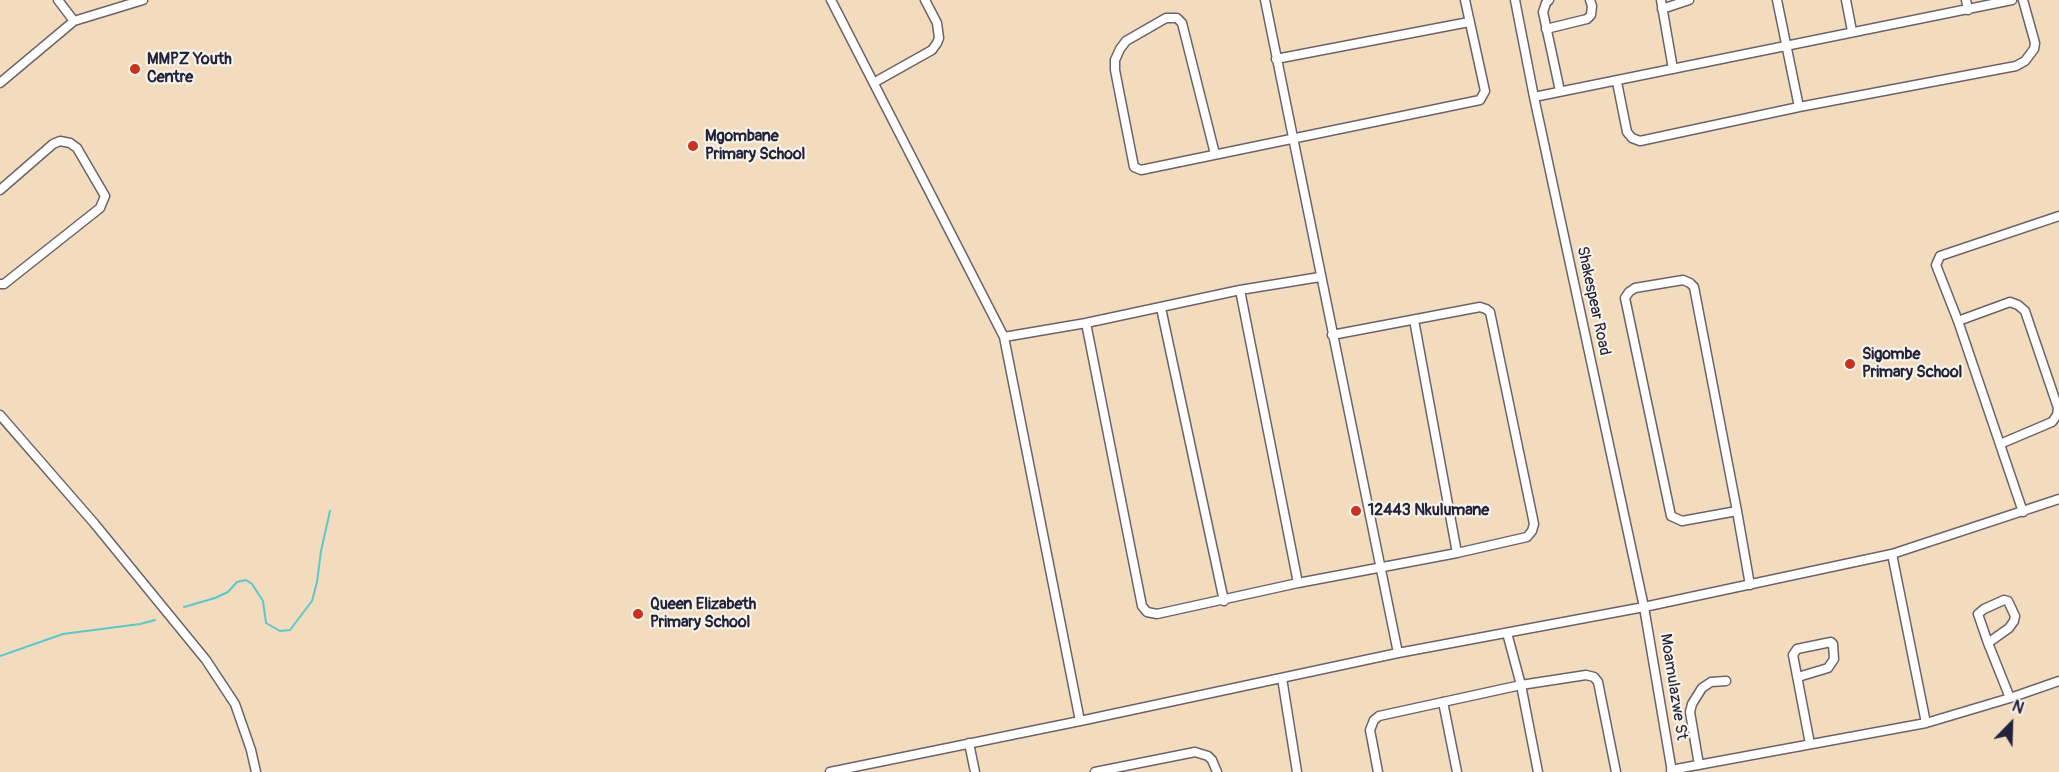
<!DOCTYPE html>
<style>
body{margin:0}
#map{position:relative;width:2059px;height:772px;overflow:hidden;background:#f3dbbe;font-family:Pangolin,sans-serif}
canvas{display:block}
.north{position:absolute;left:1981px;top:694px;width:60px;height:60px;-webkit-text-stroke:4px #f7f3e8;paint-order:stroke;rotate:23deg;font-size:16px;font-weight:700;line-height:24px;text-align:center;color:#22223b}
.north::after{content:'';display:block;margin:auto;width:21px;height:27px;background:#22223b;clip-path:polygon(50% 0,100% 100%,50% 72%,0 100%)}
</style>
<div id="map">
<canvas width="2059" height="772"></canvas>
<div class="north">N</div>
</div>
<script>
const g = document.querySelector('canvas').getContext('2d');
g.lineJoin = 'round';
function toPath(rows) {
  const path = new Path2D();
  for (const r of rows) {
    path.moveTo(r[0], r[1]);
    for (let i = 2; i < r.length; i += 2) path.lineTo(r[i], r[i + 1]);
  }
  return path;
}
function strokePath(path, color, width, dash) {
  g.strokeStyle = color;
  g.lineWidth = width;
  g.lineCap = dash ? 'butt' : 'round';
  g.setLineDash(dash || []);
  g.stroke(path);
}
function write(font, color, halo, rows, align = 'center') {
  g.font = font + ' Pangolin,sans-serif';
  g.lineWidth = 4.5;
  g.setLineDash([]);
  g.textBaseline = 'middle';
  g.strokeStyle = halo;
  g.fillStyle = color;
  for (const [text, x, y, turn = 0] of rows) {
    g.save();
    g.translate(x, y);
    g.rotate((+turn || 0) * Math.PI / 180);
    g.textAlign = isNaN(turn) ? turn : align;
    if (halo) g.strokeText(text, 0, 0);
    g.fillText(text, 0, 0);
    g.restore();
  }
}
strokePath(toPath([
 [184,607,215,598,228,592,237,582,246,580,252,584,263,601,266,623,280,631,290,630,312,601,317,582,321,551,330,511],
 [0,656,63,634,140,624,155,620]
]), '#5bc8ce', 2);
const minor = toPath([
 [58,0,74,21],
 [831,0,1004,337,1080,721],
 [1265,0,1398,653],
 [1515,0,1534,97,1644,607,1672,772],
 [1549,0,1546,3,1543,12,1560,91],
 [1661,0,1673,69],
 [1777,0,1799,107],
 [1846,0,1852,31],
 [1966,0,1968,10],
 [1662,9,1689,0],
 [1546,29,1587,19,1591,15,1592,6,1590,0],
 [1276,59,1469,22],
 [875,82,932,50,937,43,939,38,937,23,925,0],
 [1617,82,1627,132,1632,138,1640,141,1799,107,2016,66,2025,61,2034,49,2035,43,2023,0],
 [0,83,74,21,143,0],
 [1534,97,2012,0],
 [1215,154,1182,23,1177,18,1166,18,1126,41,1120,49,1115,60,1115,70,1134,167,1141,170,1480,100,1485,91,1465,0],
 [0,190,53,144,60,141,70,143,77,148,105,196,100,208,4,284,0,284],
 [1240,290,1298,583],
 [1161,308,1224,601],
 [1414,320,1457,553],
 [1958,321,2010,302,2018,305,2025,311,2058,408,2057,415,2052,422,2000,444],
 [1086,323,1142,606,1147,612,1157,614,1298,583,1457,553,1527,537,1532,531,1534,524,1490,312,1486,309,1480,307,1332,335],
 [1004,337,1086,323,1240,290,1320,277],
 [0,415,94,523,206,660,235,704,251,750,256,772],
 [1737,511,1682,521,1671,516,1625,298,1629,292,1635,288,1683,280,1690,283,1694,287,1737,511,1750,585],
 [2023,512,1958,321,1936,265,1940,256,2059,216],
 [1892,554,1926,723],
 [1507,633,1521,685,1538,772],
 [1988,643,2009,628,2014,621,2015,616,2008,601,2004,600,1984,609,1978,614,1988,643,2010,698],
 [1798,677,1828,668,1834,659,1833,644,1831,642,1797,649,1793,655,1810,744],
 [1282,678,1297,772],
 [1443,702,1457,772],
 [969,743,975,772],
 [1699,765,1690,712,1692,704,1702,688,1711,682,1726,681],
 [1671,770,1926,723,2010,698,2059,681],
 [830,772,1080,721,1398,653,1644,607,1892,554,2059,499],
 [1095,772,1195,752,1208,756,1212,760,1217,772],
 [1378,772,1370,730,1374,720,1379,716,1521,685,1586,675,1594,677,1598,682,1616,772]
]);
strokePath(minor, '#6b6369', 11);
strokePath(minor, '#fff', 8);
for (const [x, y, r, color] of [
 [135,69,6,"#c8321e"],
 [693,146,6,"#c8321e"],
 [1850,364,6,"#c8321e"],
 [1356,511,6,"#c8321e"],
 [638,614,6,"#c8321e"]
]) {
  const dot = new Path2D();
  dot.arc(x, y, r, 0, 2 * Math.PI);
  g.fillStyle = color;
  g.fill(dot);
  strokePath(dot, '#f7f3e8', 2);
}
write('bold 16px', '#22223b', '#f7f3e8', [
 ["MMPZ Youth",147,60],
 ["Centre",147,78],
 ["Mgombane",705,137],
 ["Primary School",705,155],
 ["Sigombe",1862,355],
 ["Primary School",1862,373],
 ["12443 Nkulumane",1368,511],
 ["Queen Elizabeth",650,605],
 ["Primary School",650,623]
], 'left');
write('16px', '#22223b', '#f7f3e8', [
 ["Shakespear Road",1593,301,78],
 ["Moamulazwe St",1673,687,81]
]);
</script>
